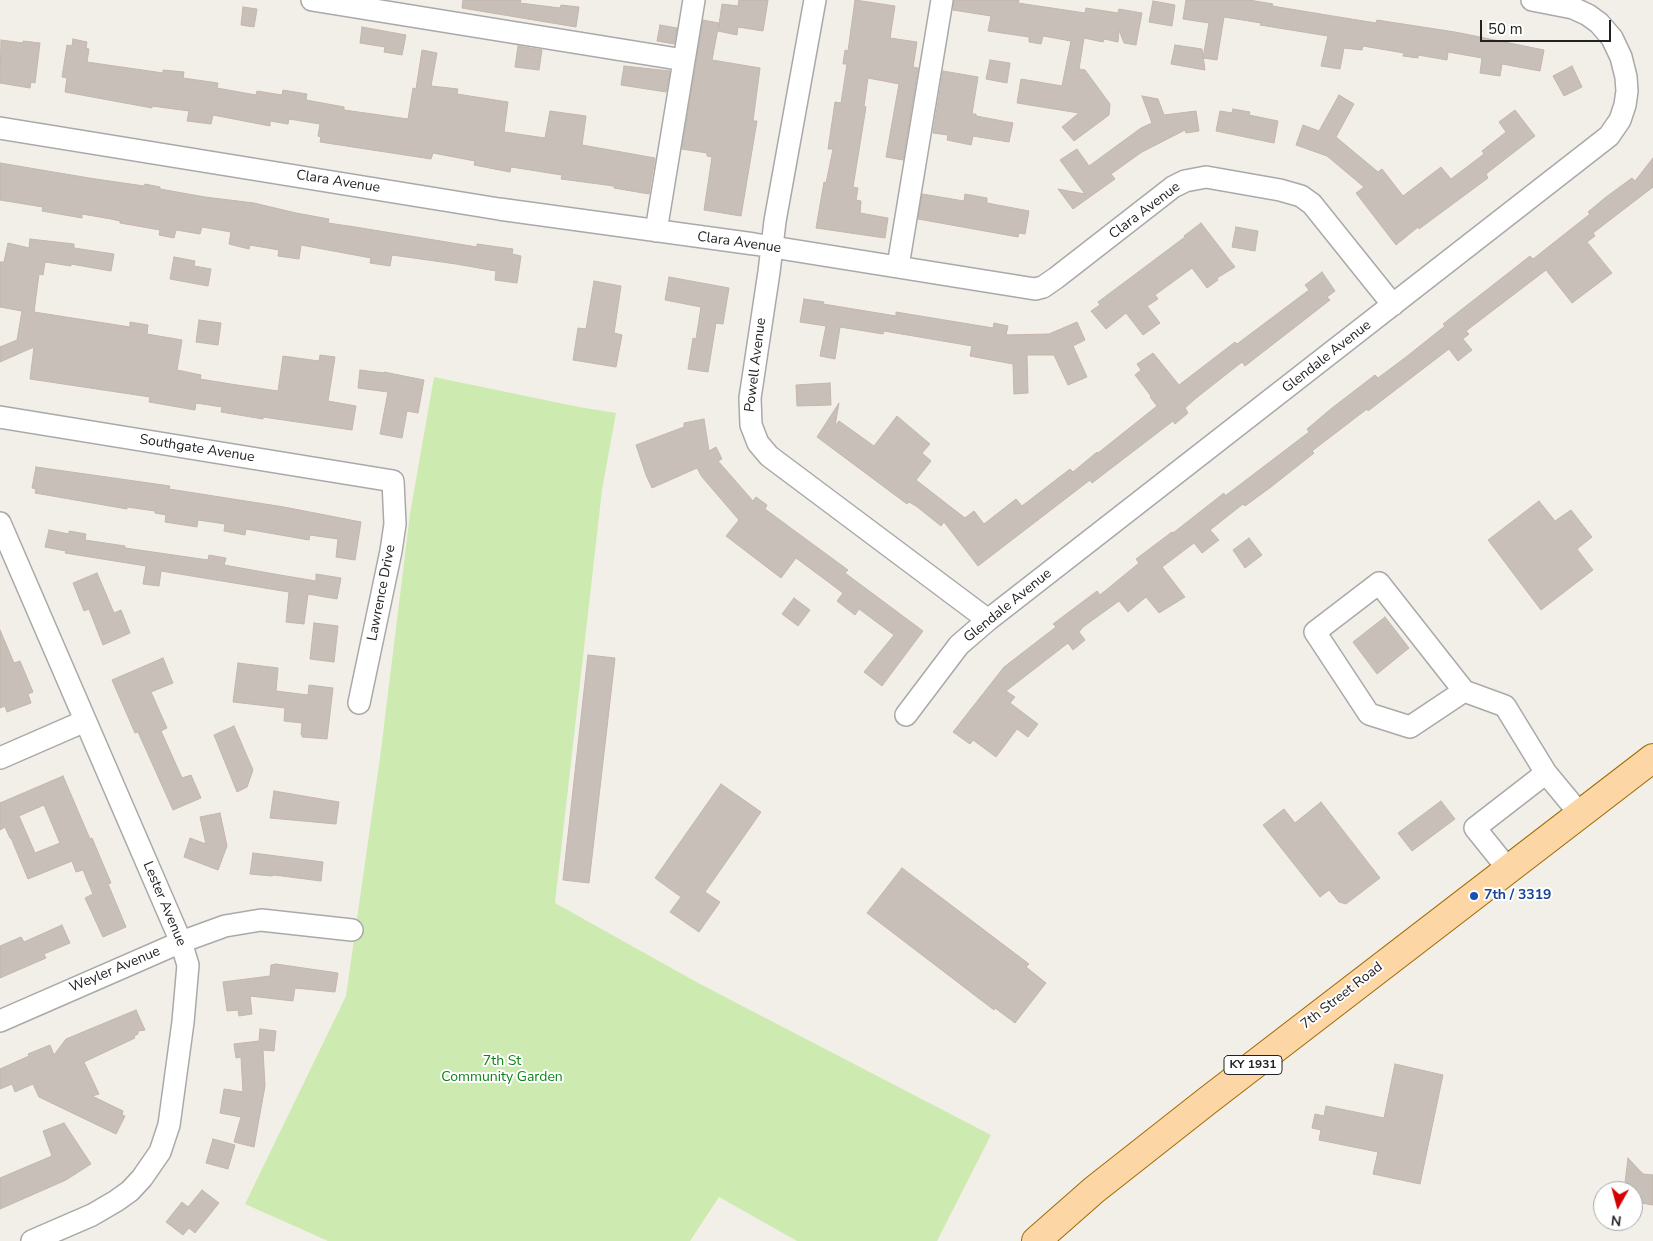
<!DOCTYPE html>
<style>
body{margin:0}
#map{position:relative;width:1653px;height:1241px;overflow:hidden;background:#f2efe9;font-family:"Nunito Sans",sans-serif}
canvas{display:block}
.north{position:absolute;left:1593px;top:1181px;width:50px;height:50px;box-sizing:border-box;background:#fff;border:1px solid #a7a7a7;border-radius:50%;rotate:187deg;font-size:14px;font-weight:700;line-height:20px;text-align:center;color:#222}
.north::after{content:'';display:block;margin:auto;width:18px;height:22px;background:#d40000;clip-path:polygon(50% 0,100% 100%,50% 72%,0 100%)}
.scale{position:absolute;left:1480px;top:20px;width:131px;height:22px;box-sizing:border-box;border:2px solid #222;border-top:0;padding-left:6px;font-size:15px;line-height:18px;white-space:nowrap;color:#222;-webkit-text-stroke:4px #fff;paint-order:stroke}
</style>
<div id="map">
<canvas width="1653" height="1241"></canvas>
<div class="north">N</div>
<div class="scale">50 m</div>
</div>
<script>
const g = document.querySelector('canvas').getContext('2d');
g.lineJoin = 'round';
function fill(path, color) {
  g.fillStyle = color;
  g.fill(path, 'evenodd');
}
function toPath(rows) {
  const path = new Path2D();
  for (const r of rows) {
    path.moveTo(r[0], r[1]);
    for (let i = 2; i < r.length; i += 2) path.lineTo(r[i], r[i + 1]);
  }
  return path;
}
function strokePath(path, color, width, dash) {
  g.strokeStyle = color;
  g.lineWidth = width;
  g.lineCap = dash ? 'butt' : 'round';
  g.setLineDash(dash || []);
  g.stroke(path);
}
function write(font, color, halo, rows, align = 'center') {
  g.font = font + ' "Nunito Sans",sans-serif';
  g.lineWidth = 4;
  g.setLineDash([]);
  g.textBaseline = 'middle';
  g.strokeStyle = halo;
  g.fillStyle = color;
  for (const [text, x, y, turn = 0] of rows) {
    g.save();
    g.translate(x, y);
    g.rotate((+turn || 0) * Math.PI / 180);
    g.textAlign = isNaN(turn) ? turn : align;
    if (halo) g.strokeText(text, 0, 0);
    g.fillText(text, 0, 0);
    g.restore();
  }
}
fill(toPath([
 [434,377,579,407,616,413,602,490,555,903,700,984,991,1135,937,1241,797,1241,719,1197,690,1241,328,1241,245,1204,346,996,380,758,410,514]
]), '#cdebb0');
const building = toPath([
 [463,0,521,0,520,3,560,8,561,5,579,7,576,27,462,8,463,0],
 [739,0,768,0,763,31,738,27,737,35,718,31,722,4,738,6,739,0],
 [855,0,895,6,890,38,917,42,913,67,918,68,903,160,886,157,899,84,868,78,864,106,866,107,853,187,858,188,856,200,861,201,860,213,888,218,885,238,816,228,824,182,826,183,833,149,828,149,835,102,841,103,847,64,843,64,845,50,848,51,855,0],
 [954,0,1019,0,1018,3,1085,13,1086,8,1118,13,1119,9,1142,13,1136,45,1124,43,1119,30,1118,42,1104,39,1103,42,1084,38,1079,69,1085,70,1110,104,1109,115,1074,141,1062,127,1079,113,1017,103,1021,79,1062,86,1071,41,1043,36,1041,44,1029,42,1029,37,988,31,991,16,953,10,954,0],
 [1186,0,1249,0,1273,4,1272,6,1345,18,1376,23,1377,20,1455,32,1544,50,1540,71,1502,64,1500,76,1480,73,1482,58,1448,52,1447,60,1418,55,1418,58,1403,56,1404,53,1363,46,1362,50,1344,48,1340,69,1321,66,1328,36,1260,25,1261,23,1224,17,1217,60,1203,58,1209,23,1183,19,1186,0],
 [1153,1,1175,5,1172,26,1149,22,1153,1],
 [243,7,257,9,254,27,241,25,243,7],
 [703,20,719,23,712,60,760,68,753,121,757,121,741,216,704,210,712,157,707,156,707,153,682,149,703,20],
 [660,25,677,28,674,44,657,41,660,25],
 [362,27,406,35,402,55,384,52,385,47,360,43,362,27],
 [73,39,87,42,86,48,89,49,87,62,163,73,163,70,184,72,183,78,218,83,217,88,256,95,257,91,282,95,283,90,307,94,306,100,344,107,344,110,408,119,413,88,416,89,422,50,437,53,431,86,458,89,457,94,508,102,504,132,545,138,550,111,586,116,582,145,655,158,649,194,614,188,614,186,561,179,562,175,511,167,510,172,474,165,475,161,433,153,431,159,320,142,321,137,318,136,320,124,289,119,288,124,270,121,270,126,213,115,211,124,187,121,189,111,152,106,152,108,65,92,67,78,62,77,67,45,72,46,73,39],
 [1,40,23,43,23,41,40,43,35,83,31,82,30,88,0,83,1,40],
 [1175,45,1202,49,1205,70,1171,64,1175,45],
 [518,46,542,50,539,70,515,67,518,46],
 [990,60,1010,63,1007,83,986,79,990,60],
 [624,66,670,71,666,92,621,85,624,66],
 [1572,66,1582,87,1564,96,1553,76,1572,66],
 [943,71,978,77,972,114,976,114,976,116,1013,123,1009,142,973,136,971,145,947,140,948,135,933,133,943,71],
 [1339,95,1354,104,1336,137,1378,172,1382,169,1403,196,1441,167,1451,179,1484,154,1482,151,1506,132,1499,122,1515,110,1535,136,1486,174,1488,178,1419,229,1418,227,1396,245,1356,193,1364,187,1327,156,1296,145,1303,125,1319,131,1339,95],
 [1142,96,1158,99,1164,115,1196,111,1199,131,1186,133,1185,130,1142,152,1111,174,1115,179,1073,209,1058,189,1085,194,1060,160,1077,149,1089,166,1141,128,1152,123,1142,96],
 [1233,109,1250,112,1249,115,1278,121,1274,143,1216,131,1220,111,1232,113,1233,109],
 [1653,158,1653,187,1593,233,1595,236,1587,242,1612,273,1572,303,1546,270,1466,331,1469,334,1463,339,1472,350,1458,361,1449,349,1368,411,1367,409,1312,451,1314,453,1271,487,1245,506,1243,504,1210,530,1219,540,1202,553,1194,543,1162,567,1185,597,1159,613,1146,597,1128,612,1119,601,1083,627,1079,632,1085,640,1073,650,1068,643,1006,691,1015,697,1010,703,1038,724,1028,737,1017,729,996,757,973,740,970,744,953,732,1004,667,1056,627,1053,624,1097,591,1100,595,1139,563,1136,559,1172,532,1173,533,1224,493,1225,496,1309,432,1307,429,1332,408,1375,375,1378,378,1406,357,1445,326,1443,324,1530,256,1533,259,1590,214,1588,212,1606,197,1632,178,1635,181,1653,158],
 [0,163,89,178,144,186,145,184,160,187,160,189,205,197,254,203,296,213,329,219,328,223,355,227,477,247,477,244,513,249,512,254,521,256,517,283,495,280,496,271,456,264,392,255,390,266,370,263,371,258,301,245,299,259,278,256,279,250,250,245,249,249,229,244,231,232,202,227,200,234,176,230,174,238,159,235,160,230,120,223,120,221,111,219,82,214,82,218,42,211,43,207,0,200,0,163],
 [922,194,964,201,965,194,987,198,987,203,1029,211,1025,234,1019,233,1018,237,918,219,922,194],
 [1201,223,1235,267,1217,278,1218,280,1207,288,1192,268,1155,295,1158,299,1147,306,1160,323,1143,335,1126,313,1106,329,1091,311,1100,305,1098,302,1185,237,1184,236,1201,223],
 [1236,227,1258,231,1255,251,1232,247,1236,227],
 [30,239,74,244,74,248,114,254,111,271,71,264,71,266,45,262,43,275,39,274,34,312,130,327,130,322,148,325,147,334,182,340,177,370,201,375,200,379,237,385,278,391,283,356,319,361,320,355,335,357,328,401,356,406,352,430,263,417,263,419,221,412,222,407,196,403,195,410,149,402,150,397,30,379,34,347,0,362,0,347,17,340,22,311,0,307,0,262,4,262,8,243,29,248,30,239],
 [174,257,195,261,194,266,211,269,208,286,170,279,174,257],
 [1322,272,1335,291,1327,297,1330,300,1245,366,1242,362,1195,399,1185,408,1188,413,1175,424,1173,421,1092,483,1090,480,978,566,944,522,941,526,916,506,909,502,907,504,817,437,839,403,835,426,839,421,874,446,897,416,930,444,922,453,931,461,916,480,965,518,974,511,984,524,1016,499,1022,506,1070,469,1073,472,1097,452,1098,453,1157,406,1150,397,1151,396,1135,375,1141,370,1137,364,1153,353,1179,385,1235,342,1237,344,1309,290,1305,285,1322,272],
 [669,277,729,288,723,324,716,323,708,372,688,369,693,338,696,339,701,307,665,300,669,277],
 [594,281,621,286,614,333,622,335,616,367,573,360,578,328,586,329,594,281],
 [804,299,824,302,823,304,896,316,896,312,993,328,994,323,1008,326,1006,335,1049,334,1077,322,1085,340,1073,346,1087,377,1068,385,1054,355,1027,355,1028,393,1014,394,1013,364,970,356,972,346,884,331,883,334,840,327,835,359,820,356,826,326,800,322,804,299],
 [199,320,221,323,218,345,196,342,199,320],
 [360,370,384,373,384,372,424,380,418,413,407,411,402,438,380,434,388,392,358,388,360,370],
 [830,383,831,405,797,406,796,385,830,383],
 [704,419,709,451,716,447,722,459,718,461,753,501,756,497,767,505,765,509,848,570,845,573,923,631,882,686,864,672,894,635,859,609,855,615,837,601,843,593,796,558,781,578,726,536,739,520,702,477,697,468,652,488,646,475,636,445,684,427,684,423,704,419],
 [36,467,170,486,169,489,284,507,361,522,355,560,336,557,338,539,310,535,309,540,246,529,245,535,224,531,225,524,198,520,197,527,165,522,166,515,155,513,155,511,127,507,127,509,35,493,36,489,32,488,36,467],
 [1539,501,1555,521,1571,510,1592,537,1577,549,1593,570,1541,610,1488,540,1539,501],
 [49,530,69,534,69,531,86,534,85,540,125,546,125,548,208,560,209,555,226,558,224,565,280,575,316,581,316,574,341,578,337,599,308,594,304,624,286,622,289,592,161,571,159,586,143,584,146,566,65,553,66,551,45,547,49,530],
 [1249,538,1262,555,1245,568,1233,550,1249,538],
 [97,573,114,613,121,610,130,633,103,645,89,609,84,611,73,583,97,573],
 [794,598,810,610,798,626,782,614,794,598],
 [1385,617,1409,648,1377,674,1353,642,1385,617],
 [314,623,338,626,334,662,310,659,314,623],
 [0,630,14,663,20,661,33,692,28,694,31,703,7,712,5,706,0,708,0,630],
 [588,655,615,658,589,883,563,880,588,655],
 [163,658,173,683,151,692,167,728,161,731,182,778,191,775,201,798,173,810,138,732,135,733,112,680,163,658],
 [238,663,278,668,276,691,308,695,309,685,333,688,327,739,302,737,303,735,301,735,302,723,284,721,285,708,233,702,238,663],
 [234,726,253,770,247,787,237,792,214,735,234,726],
 [63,776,90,839,92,838,111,883,108,884,126,927,103,937,85,898,93,894,83,870,76,872,72,861,28,879,11,838,10,838,5,827,0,830,0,803,63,776],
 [44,805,60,843,35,853,19,816,44,805],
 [721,784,761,812,705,892,720,902,699,932,670,912,681,897,655,878,721,784],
 [274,791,339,802,336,824,270,818,274,791],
 [1441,801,1455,819,1412,851,1398,833,1441,801],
 [1321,802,1380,878,1346,904,1339,902,1329,890,1320,897,1263,825,1284,809,1295,823,1321,802],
 [220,813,227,846,218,870,184,857,190,838,206,844,200,817,220,813],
 [253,853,323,862,321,881,274,875,272,876,250,874,253,853],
 [902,868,1029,964,1026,967,1046,983,1015,1023,995,1008,994,1010,867,913,902,868],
 [62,925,70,943,44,954,46,958,0,978,0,946,21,937,24,942,62,925],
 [276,964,338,973,335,992,295,988,293,1001,250,996,252,1014,239,1016,238,1010,227,1011,223,982,270,976,271,965,276,964],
 [136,1010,145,1030,138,1031,138,1034,134,1036,135,1038,84,1062,99,1094,92,1096,123,1111,122,1115,125,1116,116,1134,39,1097,33,1084,15,1092,12,1084,0,1089,0,1069,29,1056,28,1054,50,1045,54,1055,66,1039,136,1010],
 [260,1029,276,1031,274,1051,263,1050,265,1086,254,1147,234,1142,241,1117,220,1113,224,1089,243,1092,241,1057,236,1058,234,1044,259,1041,260,1029],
 [1395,1064,1443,1075,1420,1184,1373,1174,1378,1152,1319,1140,1321,1130,1312,1128,1315,1114,1324,1116,1326,1106,1384,1118,1395,1064],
 [64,1123,91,1164,66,1180,0,1209,0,1178,52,1156,43,1131,64,1123],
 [213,1139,235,1145,228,1169,206,1163,213,1139],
 [1628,1158,1643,1174,1653,1175,1653,1205,1641,1203,1638,1201,1633,1191,1624,1191,1628,1158],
 [202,1190,219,1203,195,1233,189,1228,183,1235,166,1222,182,1202,188,1207,202,1190]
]);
fill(building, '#c7bfb8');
strokePath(building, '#c4b6ab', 1);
const minor = toPath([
 [312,0,684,60],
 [815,0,775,221,769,272,750,398,751,425,758,443,769,456,988,620],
 [0,128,499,209,754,244,1035,289,1043,287,1056,278,1173,187,1185,181,1206,177,1280,190,1301,196,1312,204,1393,305],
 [656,231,694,0],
 [898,266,942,0],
 [0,417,393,481,395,524,391,551,359,703],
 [0,523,181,942,188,965,183,1022,169,1125,160,1152,142,1178,130,1191,116,1201,92,1215,32,1241],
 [1464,691,1410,727,1369,714,1315,632,1379,583,1464,691,1505,706,1546,773],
 [906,715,959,645,988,620,1609,136,1620,120,1625,105,1627,91,1626,77,1621,57,1612,38,1599,23,1588,15,1573,8,1532,0],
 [0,758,85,721],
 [1508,869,1475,828,1546,773,1580,814],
 [0,1021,181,942,225,926,261,920,352,930]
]);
const major = toPath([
 [1036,1241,1094,1190,1207,1101,1653,758]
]);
strokePath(minor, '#a9a9a9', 24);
strokePath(major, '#a06b00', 30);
strokePath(minor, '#fff', 21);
strokePath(major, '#fcd6a4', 28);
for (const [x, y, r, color] of [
 [1474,896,5,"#1a4fb4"]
]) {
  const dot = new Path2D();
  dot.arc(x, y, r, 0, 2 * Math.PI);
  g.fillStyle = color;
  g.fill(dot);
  strokePath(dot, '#fff', 2);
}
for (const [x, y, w] of [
 [1253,1065,58]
]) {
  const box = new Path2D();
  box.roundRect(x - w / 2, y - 9.5, w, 19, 4);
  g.fillStyle = '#fff';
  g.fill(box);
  strokePath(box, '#222', 1);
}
write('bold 12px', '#222', null, [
 ["KY 1931",1253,1065]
]);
write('14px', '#222', '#fff', [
 ["Clara Avenue",338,182,9],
 ["Clara Avenue",1145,211,-37],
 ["Clara Avenue",739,243,8],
 ["Glendale Avenue",1327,357,-38],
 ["Powell Avenue",756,365,-83],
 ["Southgate Avenue",197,449,9],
 ["Lawrence Drive",382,593,-79],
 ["Glendale Avenue",1008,606,-39],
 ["Lester Avenue",164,904,67],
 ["Weyler Avenue",115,970,-23],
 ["7th Street Road",1342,996,-38]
]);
write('bold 14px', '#164399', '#fff', [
 ["7th / 3319",1484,896]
], 'left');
write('14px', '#0c8416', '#fff', [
 ["7th St",502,1062],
 ["Community Garden",502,1078]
]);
</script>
